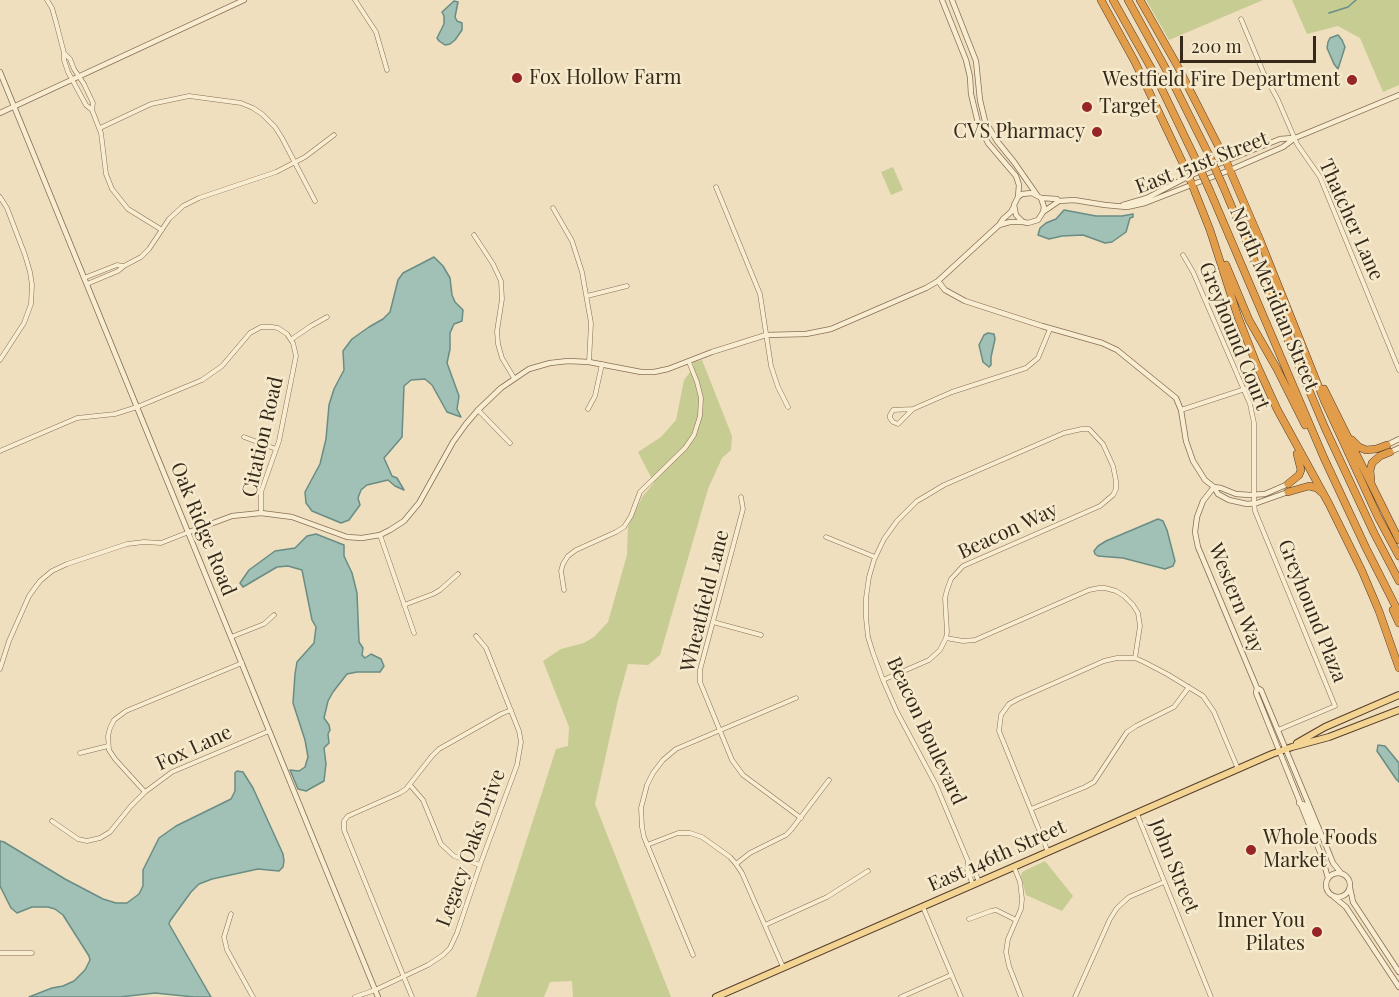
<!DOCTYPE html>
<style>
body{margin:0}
#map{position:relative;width:1399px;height:997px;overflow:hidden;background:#efdfbe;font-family:"Playfair Display",serif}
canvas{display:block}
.scale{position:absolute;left:1180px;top:36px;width:136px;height:27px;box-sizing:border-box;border:3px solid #36281b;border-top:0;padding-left:8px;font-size:18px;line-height:21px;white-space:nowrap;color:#36281b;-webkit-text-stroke:4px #f6eacd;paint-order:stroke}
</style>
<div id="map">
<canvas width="1399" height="997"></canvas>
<div class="scale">200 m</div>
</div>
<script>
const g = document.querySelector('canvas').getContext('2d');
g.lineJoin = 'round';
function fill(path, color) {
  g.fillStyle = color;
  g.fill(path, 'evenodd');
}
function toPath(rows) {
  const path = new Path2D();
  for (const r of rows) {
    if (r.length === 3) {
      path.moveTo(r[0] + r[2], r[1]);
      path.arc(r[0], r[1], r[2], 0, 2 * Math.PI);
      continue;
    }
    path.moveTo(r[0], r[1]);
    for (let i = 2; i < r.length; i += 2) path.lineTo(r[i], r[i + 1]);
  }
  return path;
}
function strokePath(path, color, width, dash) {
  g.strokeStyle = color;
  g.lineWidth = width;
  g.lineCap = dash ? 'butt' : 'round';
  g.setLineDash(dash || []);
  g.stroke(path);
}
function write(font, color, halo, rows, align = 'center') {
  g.font = font + ' "Playfair Display",serif';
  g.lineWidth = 5;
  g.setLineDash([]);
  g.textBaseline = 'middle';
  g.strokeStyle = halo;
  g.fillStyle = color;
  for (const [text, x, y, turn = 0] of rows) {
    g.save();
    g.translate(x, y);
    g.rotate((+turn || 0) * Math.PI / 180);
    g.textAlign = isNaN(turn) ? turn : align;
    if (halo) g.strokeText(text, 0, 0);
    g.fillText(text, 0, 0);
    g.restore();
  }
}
fill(toPath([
 [1146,0,1263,0,1169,40],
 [1292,0,1399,0,1399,85,1383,92,1360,38,1338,26,1307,34],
 [893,167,903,190,891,195,881,172],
 [702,360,732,436,731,450,722,458,708,489,660,655,648,665,628,664,618,700,595,804,671,997,573,997,572,981,550,982,544,997,476,997,556,749,568,746,569,727,543,661,561,649,584,643,594,637,608,622,627,555,628,527,642,497,654,483,638,452,661,437,676,420,684,380,694,367,693,362],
 [1045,861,1073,896,1062,911,1026,895,1021,876,1022,872]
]), '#c6cc92');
const water = toPath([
 [454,1,458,2,455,17,457,21,462,23,462,30,455,40,450,44,445,45,439,41,437,38,444,24,444,16,442,12,454,1],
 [1338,35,1342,40,1345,47,1338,69,1334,64,1327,48,1328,42,1330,38,1338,35],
 [1064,210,1096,216,1122,216,1133,214,1133,217,1130,218,1126,232,1112,242,1105,243,1083,235,1062,236,1049,239,1038,235,1040,228,1046,223,1056,219,1064,210],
 [434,257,443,266,450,278,452,295,455,302,463,310,462,321,454,324,450,333,450,349,447,363,459,396,457,409,461,417,447,412,432,385,425,379,411,380,404,386,402,437,384,458,392,476,397,478,404,490,395,486,388,480,367,485,361,490,358,498,360,505,349,520,341,523,312,511,306,503,305,492,320,464,326,439,329,405,334,389,344,370,343,351,352,339,369,327,383,319,390,312,398,280,403,273,434,257],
 [988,333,994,334,995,339,991,357,991,365,989,367,983,362,979,345,984,335,988,333],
 [1158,519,1163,521,1167,530,1175,561,1173,566,1165,569,1123,558,1098,556,1095,554,1094,551,1098,546,1106,541,1158,519],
 [316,534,344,545,344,556,352,573,357,593,359,642,363,648,362,655,365,658,371,654,381,659,384,666,380,672,357,672,347,674,333,692,328,701,324,718,329,725,330,730,328,734,329,743,324,748,326,764,324,781,306,791,298,789,290,770,299,771,305,767,308,757,305,740,293,703,295,674,297,662,314,643,316,627,312,620,302,570,288,566,277,567,243,587,240,583,249,570,275,551,295,548,307,536,316,534],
 [1378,745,1385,746,1399,763,1399,782,1396,779,1377,751,1378,745],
 [237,771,243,772,253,788,283,854,284,861,283,867,279,871,258,869,212,879,199,884,191,892,170,921,169,924,211,997,194,997,155,993,120,997,29,997,52,988,63,986,74,981,85,970,90,960,89,956,63,915,55,909,48,907,32,907,17,913,11,908,0,886,0,841,4,842,65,879,103,899,116,903,127,903,139,894,143,886,143,870,159,838,176,826,231,799,235,791,235,773,237,771]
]);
fill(water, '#a1c0b6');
strokePath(water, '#698d84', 1.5);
strokePath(toPath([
 [1329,13,1348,7,1356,0]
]), '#698d84', 1.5);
const minor = toPath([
 [47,0,52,8,56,22,64,53,64,60,68,72,86,105,92,110,101,133,106,174,112,189,128,209,162,230],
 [355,0,376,32,387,70],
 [1241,19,1264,74,1278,100,1297,144,1320,177,1399,370],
 [64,53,70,59,74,69,84,84,93,103,92,110],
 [100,128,151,104,189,96,241,103,253,108,262,114,275,127,282,138,315,201],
 [716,187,760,294,771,366,778,387,788,407],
 [0,197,7,208,25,255,30,272,32,285,31,304,24,323,0,360],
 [553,208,572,241,582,272,591,323,589,362],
 [474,235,493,264,501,281,502,299,497,331,498,344,502,358,514,378],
 [1183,255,1193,272,1250,404,1254,423,1254,503,1255,511,1335,706,1278,730],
 [84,278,117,265,123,266],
 [87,284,118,271,124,266,141,257,149,249,169,219,183,206,199,198,276,172,305,157,334,135],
 [587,296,627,286],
 [292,339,311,326,327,317],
 [588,409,595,396,602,364],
 [913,409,893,410,890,415,890,418,893,422,898,424,913,409,952,392,1026,368,1038,358,1050,329],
 [478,410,510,443],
 [1181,410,1245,389],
 [244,437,276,449],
 [0,451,77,418,115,414,137,407,202,380,222,366,250,333,261,327,272,327,278,328,287,334,293,343,296,356,279,441,261,492,261,513],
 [741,497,743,509,700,670,700,682,732,760,743,775,801,818],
 [380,535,414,633],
 [826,537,875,557],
 [564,590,561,571,563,564,568,556,576,550,616,532,624,527,631,516,640,492,685,448,694,435,700,416,701,398,697,382,689,362],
 [404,605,433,594,440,590,458,574],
 [713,622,761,635],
 [231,637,264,624,274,615],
 [946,638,963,641,975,640,1089,590,1099,588,1105,588,1116,591,1124,596,1133,605,1138,613,1140,626,1135,658],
 [0,669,9,641,29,596,40,581,52,571,67,564,127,544,144,542,161,543,189,532],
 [883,680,929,660,940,650,946,638,947,632,945,598,947,590,951,579,963,566,1100,506,1113,495,1116,489,1116,481,1113,466,1103,444,1089,429,1082,429,1064,433,944,485,924,497,917,501,897,521,884,539,874,560,869,577,866,598,866,618,868,637,873,653,883,680,897,712,936,785,965,854,968,861,967,869,973,885],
 [80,753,108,746],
 [410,785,423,800,441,844,454,856,480,865],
 [145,792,115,759,109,750,108,736,110,728,114,720,126,711,242,663],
 [1031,809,1085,787,1094,782,1127,732,1136,726,1174,707,1189,687],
 [1137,814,1211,997],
 [52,821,78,839,87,841,100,838,110,832,131,806,145,792,172,772,269,731],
 [647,845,678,833,690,833,702,837,730,857,736,864,742,873,783,967],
 [1048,852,999,731,1001,715,1009,704,1018,699,1104,661,1117,658,1135,658,1144,662,1167,674,1203,696,1214,712,1238,769],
 [968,862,973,867,979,882],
 [736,864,750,853,786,835,791,830,829,780],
 [1014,867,1020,882,1022,899,1021,909,1008,939,1006,952,1009,966,1021,997],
 [923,907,961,997],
 [231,914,224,937,227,950,253,997],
 [969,919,991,911,996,910,1016,920],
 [765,925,827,897,868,871],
 [0,953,32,953],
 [693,955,644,837,642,827,641,808,647,785,653,773,663,760,676,749,796,698],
 [355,997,375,990,428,965,443,955,450,948,457,933,480,865,517,765,521,742,519,731,486,648,476,636],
 [412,997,344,830,344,821,348,816,400,793,406,789,432,756,439,749,501,714,511,710],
 [901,997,951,975],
 [1075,997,1110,919,1117,908,1129,897,1164,882]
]);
const tertiary = toPath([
 [942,0,966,60,970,77,971,94,978,123,988,143,1016,176,1019,185,1018,197],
 [952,0,976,61,980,100,985,121,997,141,1014,162,1037,195],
 [0,72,378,997],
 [0,113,244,0],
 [1041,198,1057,199,1059,201,1074,200,1105,205,1127,207,1145,203,1230,170,1283,147,1295,138,1399,95],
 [1123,205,1147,198,1189,176,1255,149,1280,139,1293,138],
 [1043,212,1044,207,1041,198,1032,193,1022,194,1018,197,1014,205,1016,215,1023,222,1028,223,1038,220,1043,212,1059,201],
 [999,225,1010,222,1022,222],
 [938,281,999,225,1003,219,1011,212,1013,208],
 [1387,445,1399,439],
 [1390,452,1399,448],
 [1214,487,1203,501,1197,517,1195,532,1198,547,1257,688,1256,693,1322,857,1328,878],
 [1214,487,1221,488,1236,494,1250,495,1265,494,1288,484],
 [189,532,232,516,261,513,292,517,347,537,362,538,380,535,390,530,404,521,419,503,453,442,466,424,478,410,501,388,529,369,550,363,568,361,589,362,641,372,654,372,668,369,712,352,766,335,806,334,831,329,926,288,938,281,945,290,965,301,1042,326,1102,343,1117,350,1176,398,1181,410,1186,441,1193,461,1205,480,1214,487,1218,494,1229,500,1247,504,1257,503,1288,492],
 [1257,688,1261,690,1329,853,1333,863,1341,873],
 [1299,803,1305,805,1313,825,1318,832],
 [1338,885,12],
 [1350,888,1353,902,1399,972],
 [1334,897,1346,907,1399,987]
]);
const primary = toPath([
 [1297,743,1325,727,1399,695],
 [716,997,1272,754,1292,747,1329,737,1399,710]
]);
const motorway = toPath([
 [1101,0,1135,62,1187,172,1210,230,1238,317,1256,363,1277,409,1329,504,1362,571,1379,611,1399,668],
 [1113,0,1155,75,1196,160],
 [1128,0,1167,71,1209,155],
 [1140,0,1177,65,1226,161,1260,240,1324,400,1378,517,1399,556],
 [1223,186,1325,428,1374,533,1399,581],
 [1210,191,1324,458,1366,548,1399,613],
 [1226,265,1249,320,1277,369,1305,425],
 [1324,389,1399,540],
 [1352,440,1359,447,1366,450,1376,449,1387,445],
 [1371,479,1370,471,1372,463,1380,456,1390,452],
 [1288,484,1299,475,1301,470,1297,454],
 [1288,492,1309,486,1317,488,1321,492],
 [1393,610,1399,623]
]);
strokePath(minor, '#876f56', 5);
strokePath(tertiary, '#876f56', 6);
strokePath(primary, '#543e2b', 8);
strokePath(motorway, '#543e2b', 8);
strokePath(minor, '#f9edd1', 4);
strokePath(tertiary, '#f9edd1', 4.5);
strokePath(primary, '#f4d493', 6);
strokePath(motorway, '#e29d4b', 7);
const motorwayBridge = toPath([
 [1209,155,1223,186],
 [1196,160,1210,191]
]);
strokePath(motorwayBridge, '#543e2b', 8, []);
strokePath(motorwayBridge, '#e29d4b', 7);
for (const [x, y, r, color] of [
 [517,78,6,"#972527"],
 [1352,80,6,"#972527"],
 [1087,107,6,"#972527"],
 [1097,132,6,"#972527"],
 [1251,850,6,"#972527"],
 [1317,932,6,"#972527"]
]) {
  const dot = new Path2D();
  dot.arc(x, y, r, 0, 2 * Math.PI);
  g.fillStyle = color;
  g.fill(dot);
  strokePath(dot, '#f6eacd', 2);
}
write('20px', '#36281b', '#f6eacd', [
 ["Fox Hollow Farm",529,78],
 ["Westfield Fire Department",1340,80,"right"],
 ["Target",1099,107],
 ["CVS Pharmacy",1085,132,"right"],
 ["Whole Foods",1263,838],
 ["Market",1263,861],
 ["Inner You",1305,921,"right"],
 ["Pilates",1305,944,"right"]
], 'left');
write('20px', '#36281b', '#f6eacd', [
 ["East 151st Street",1202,163,-21],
 ["Thatcher Lane",1351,220,66],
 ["North Meridian Street",1274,299,67],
 ["Greyhound Court",1234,336,68],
 ["Citation Road",263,437,-77],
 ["Oak Ridge Road",203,529,68],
 ["Beacon Way",1008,531,-25],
 ["Western Way",1236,598,68],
 ["Wheatfield Lane",705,601,-76],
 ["Greyhound Plaza",1312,611,68],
 ["Beacon Boulevard",926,731,65],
 ["Fox Lane",194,748,-25],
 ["Legacy Oaks Drive",471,848,-70],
 ["East 146th Street",997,856,-24],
 ["John Street",1174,866,68]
]);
</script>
